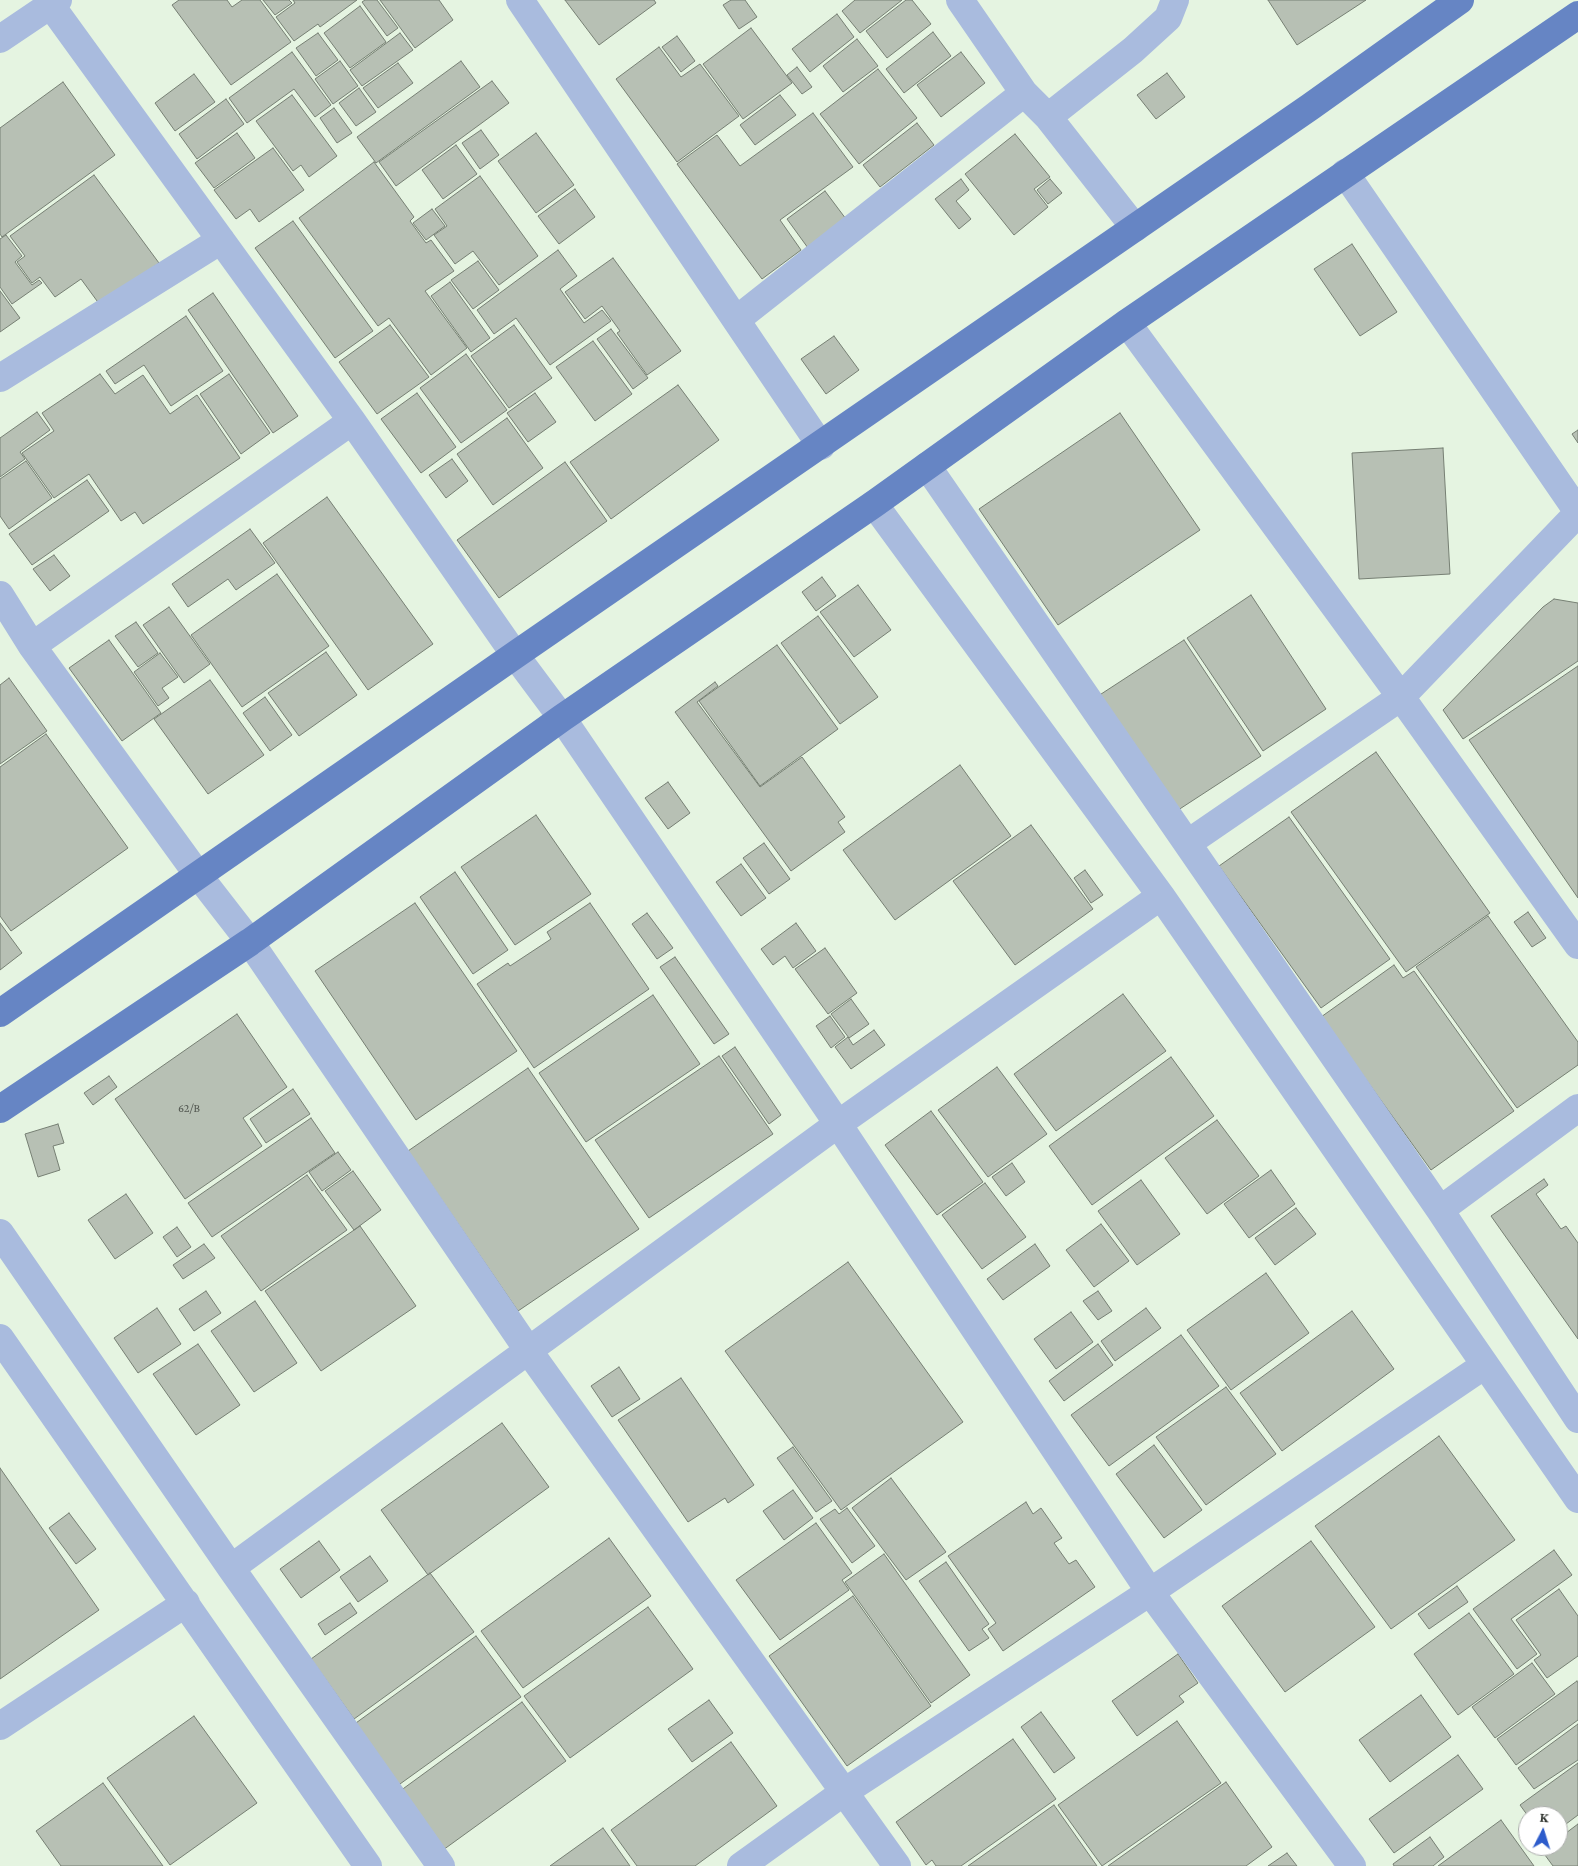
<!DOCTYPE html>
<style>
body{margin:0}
#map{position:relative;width:1578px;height:1866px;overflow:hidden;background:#f1fbef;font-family:"Crimson Pro",serif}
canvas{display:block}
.north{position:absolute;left:1518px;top:1806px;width:50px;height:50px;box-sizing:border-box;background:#fff;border:1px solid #adafad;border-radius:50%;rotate:5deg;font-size:14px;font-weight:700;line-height:20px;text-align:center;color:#333732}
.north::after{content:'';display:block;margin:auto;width:18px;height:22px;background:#2d5ccb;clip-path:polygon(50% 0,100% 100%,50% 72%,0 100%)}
</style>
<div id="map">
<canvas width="1578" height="1866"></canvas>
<div class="north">K</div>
</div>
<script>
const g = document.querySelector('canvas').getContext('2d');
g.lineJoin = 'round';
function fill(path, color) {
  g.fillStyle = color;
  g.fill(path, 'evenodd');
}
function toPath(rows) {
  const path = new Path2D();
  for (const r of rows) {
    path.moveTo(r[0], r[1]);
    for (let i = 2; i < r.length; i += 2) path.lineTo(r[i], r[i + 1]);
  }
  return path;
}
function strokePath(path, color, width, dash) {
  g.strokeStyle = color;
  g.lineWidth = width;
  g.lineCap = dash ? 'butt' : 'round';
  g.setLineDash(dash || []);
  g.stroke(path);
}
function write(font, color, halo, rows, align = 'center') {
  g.font = font + ' "Crimson Pro",serif';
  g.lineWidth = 4;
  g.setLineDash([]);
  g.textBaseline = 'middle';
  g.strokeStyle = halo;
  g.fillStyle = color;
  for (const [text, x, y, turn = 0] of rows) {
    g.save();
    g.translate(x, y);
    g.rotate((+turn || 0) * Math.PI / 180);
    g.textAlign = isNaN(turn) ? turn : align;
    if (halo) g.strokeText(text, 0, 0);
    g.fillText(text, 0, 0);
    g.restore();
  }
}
fill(toPath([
 [0,0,1578,0,1578,1866,0,1866],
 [1528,1816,1558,1816,1558,1846,1528,1846]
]), '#e5f4e1');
const building = toPath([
 [179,0,227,0,232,7,242,0,260,0,291,42,231,85,172,5,179,0],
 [263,0,289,0,292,3,275,15,263,0],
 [293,0,357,0,320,27,318,24,294,41,276,17,295,3,293,0],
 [365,0,377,0,398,28,387,36,362,2,365,0],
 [380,0,439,0,453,20,415,48,380,0],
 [565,0,654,0,656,3,599,45,565,0],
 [731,0,745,0,757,17,739,29,723,5,731,0],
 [855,0,902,0,860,33,842,11,855,0],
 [906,0,912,0,931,24,887,58,866,31,906,0],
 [1268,0,1366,0,1297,45,1268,0],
 [360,6,386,42,350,68,324,33,360,6],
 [837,14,854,37,810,72,792,49,837,14],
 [751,28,792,83,743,119,703,64,751,28],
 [933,32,951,56,904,93,886,69,933,32],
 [318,33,338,60,316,76,296,48,318,33],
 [400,33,413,50,362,86,350,70,400,33],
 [677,36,695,61,681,72,662,47,677,36],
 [857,39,878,66,843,92,823,66,857,39],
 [659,47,681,77,700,64,739,116,677,162,616,79,659,47],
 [292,52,331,105,315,117,294,89,247,123,229,98,292,52],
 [961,52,985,83,941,117,917,85,961,52],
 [340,61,358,86,333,104,315,79,340,61],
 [461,61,480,87,376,163,357,137,461,61],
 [398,63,413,83,378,108,363,88,398,63],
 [797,67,812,87,802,94,787,75,797,67],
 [878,69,917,118,859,164,820,114,878,69],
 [1167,73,1185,97,1156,119,1137,95,1167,73],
 [194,74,215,102,175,131,155,103,194,74],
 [492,81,509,103,396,186,379,162,492,81],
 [63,82,115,155,2,237,0,234,0,128,63,82],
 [359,88,376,112,356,126,339,103,359,88],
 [292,95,337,156,309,177,301,165,293,171,256,121,292,95],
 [780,95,796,115,755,145,740,125,780,95],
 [226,99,244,124,197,159,179,134,226,99],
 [334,108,352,133,337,143,320,118,334,108],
 [813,113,853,167,780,220,801,250,762,279,677,164,717,135,740,166,813,113],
 [917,123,934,145,880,187,863,165,917,123],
 [481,130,499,155,480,169,462,143,481,130],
 [237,133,255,158,214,188,195,163,237,133],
 [536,133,574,185,536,213,498,161,536,133],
 [1015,134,1050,177,1034,189,1048,207,1014,235,965,174,1015,134],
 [456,145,477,174,443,199,422,170,456,145],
 [273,148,304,190,259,222,250,209,236,219,214,190,273,148],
 [374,162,414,217,410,221,426,243,431,240,454,271,425,291,467,348,431,375,389,318,378,326,299,218,374,162],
 [94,175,159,263,100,305,81,279,55,297,40,277,32,283,17,262,25,256,10,236,94,175],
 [480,176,538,256,499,285,473,251,455,264,434,235,447,226,435,209,480,176],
 [961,179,969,190,956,201,971,219,959,229,935,199,961,179],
 [1050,179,1062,193,1048,204,1037,190,1050,179],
 [575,189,595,217,559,244,538,216,575,189],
 [825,191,846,219,808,248,787,219,825,191],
 [432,209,445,226,426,240,413,223,432,209],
 [293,221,373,331,335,358,255,248,293,221],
 [6,235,22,256,15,262,32,285,39,280,42,283,12,304,0,287,0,239,6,235],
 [1352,244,1397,312,1360,336,1314,269,1352,244],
 [558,250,577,276,560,289,584,323,602,310,611,321,550,365,516,318,494,334,477,310,558,250],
 [613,258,681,351,647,375,617,333,620,331,602,306,585,319,565,292,613,258],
 [478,261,499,290,473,309,451,280,478,261],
 [450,282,490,338,471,352,431,296,450,282],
 [0,291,20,318,0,332,0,291],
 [213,293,298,416,273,433,188,310,213,293],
 [186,316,223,371,171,406,144,365,115,384,106,371,186,316],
 [390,325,429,377,377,414,339,362,390,325],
 [514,325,552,378,509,408,471,356,514,325],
 [611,329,648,378,633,389,597,339,611,329],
 [834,336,859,370,826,394,801,359,834,336],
 [593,341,632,394,595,421,556,367,593,341],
 [466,354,507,410,461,443,420,388,466,354],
 [100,374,115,394,143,375,170,414,197,395,240,458,143,524,135,512,121,521,89,474,54,498,22,453,54,431,42,413,100,374],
 [229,374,270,433,241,454,200,394,229,374],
 [678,385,719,440,611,519,570,462,678,385],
 [417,393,456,447,421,473,381,419,417,393],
 [535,393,556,422,528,442,507,413,535,393],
 [37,412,50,430,20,452,25,459,0,477,0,438,37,412],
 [1120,413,1200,530,1058,625,979,509,1120,413],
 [507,418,543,468,493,505,457,454,507,418],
 [1578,430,1578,443,1572,434,1578,430],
 [1443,448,1450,574,1359,579,1352,453,1443,448],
 [452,459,468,481,446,498,429,475,452,459],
 [26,461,52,498,9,529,0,516,0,479,26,461],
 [565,462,607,521,499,598,457,540,565,462],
 [87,480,109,511,32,565,9,534,87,480],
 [327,497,433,644,368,690,263,543,327,497],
 [250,529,275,563,236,590,228,579,188,607,172,584,250,529],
 [54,555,70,576,50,591,33,569,54,555],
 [277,574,329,646,242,707,191,635,277,574],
 [822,577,836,596,816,611,802,592,822,577],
 [858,585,891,630,854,657,820,612,858,585],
 [1251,595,1326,709,1263,751,1187,638,1251,595],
 [1554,599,1578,603,1578,661,1463,739,1443,710,1543,607,1554,599],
 [169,607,210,664,184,683,143,625,169,607],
 [818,616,878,697,840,724,781,643,818,616],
 [136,622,158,653,138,667,115,636,136,622],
 [109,640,161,713,122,741,69,668,109,640],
 [1184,640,1261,756,1172,814,1095,698,1184,640],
 [777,645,838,729,760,786,699,701,777,645],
 [326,652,357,695,299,736,268,693,326,652],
 [160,653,178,677,162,688,169,698,158,706,134,672,160,653],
 [1578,666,1578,898,1469,740,1578,666],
 [9,678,47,731,0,764,0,685,9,678],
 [210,680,264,755,208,794,154,719,210,680],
 [715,682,718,686,697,702,760,787,802,757,845,817,838,822,845,832,791,871,675,712,715,682],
 [265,697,292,735,270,751,243,713,265,697],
 [46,734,128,848,11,931,0,916,0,767,46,734],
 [1376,752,1490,913,1406,972,1291,812,1376,752],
 [960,765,1011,836,895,920,843,850,960,765],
 [668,782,690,813,668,829,645,798,668,782],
 [536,815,591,894,515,945,461,867,536,815],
 [1289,817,1390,959,1321,1008,1219,866,1289,817],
 [1031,825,1093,909,1015,965,953,881,1031,825],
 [764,843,790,879,769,894,743,858,764,843],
 [741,864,766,898,741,916,716,882,741,864],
 [1085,870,1103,895,1091,903,1074,878,1085,870],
 [455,872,508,950,473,974,420,897,455,872],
 [415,903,517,1051,416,1120,315,971,415,903],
 [590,903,649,989,534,1068,477,984,508,963,510,966,551,939,547,932,590,903],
 [1528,912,1546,938,1532,947,1514,922,1528,912],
 [647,913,673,948,657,959,632,924,647,913],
 [1488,916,1578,1042,1578,1065,1517,1108,1416,967,1488,916],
 [0,923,22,953,0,970,0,923],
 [796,923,816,951,793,968,785,956,773,965,761,949,796,923],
 [825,948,857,993,828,1014,795,969,825,948],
 [675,957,729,1034,714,1044,660,967,675,957],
 [1394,965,1403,978,1414,971,1514,1111,1431,1170,1321,1017,1394,965],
 [1123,994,1166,1051,1056,1131,1014,1074,1123,994],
 [653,995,700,1064,586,1142,539,1073,653,995],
 [851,999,869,1024,849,1038,831,1014,851,999],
 [237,1014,287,1087,243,1118,262,1146,185,1199,115,1099,237,1014],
 [830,1016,845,1037,831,1048,816,1026,830,1016],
 [874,1030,885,1045,851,1069,835,1047,848,1037,853,1045,874,1030],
 [735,1047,781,1115,769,1124,722,1056,735,1047],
 [719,1056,773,1134,649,1218,595,1140,719,1056],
 [1171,1057,1214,1116,1092,1205,1049,1146,1171,1057],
 [997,1067,1047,1134,988,1177,938,1110,997,1067],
 [528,1068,639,1229,518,1311,408,1151,528,1068],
 [109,1076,117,1087,93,1105,84,1093,109,1076],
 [293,1089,310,1114,266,1143,250,1119,293,1089],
 [931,1111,983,1182,937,1215,885,1145,931,1111],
 [311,1118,335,1153,212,1237,188,1203,311,1118],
 [1217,1120,1259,1176,1207,1214,1165,1158,1217,1120],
 [58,1124,64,1143,53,1146,60,1170,38,1177,25,1134,58,1124],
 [338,1152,351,1170,322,1191,309,1172,338,1152],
 [1012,1163,1025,1182,1006,1196,992,1177,1012,1163],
 [1271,1170,1295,1204,1249,1238,1224,1204,1271,1170],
 [353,1171,381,1210,354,1230,325,1191,353,1171],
 [307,1175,347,1230,261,1291,221,1236,307,1175],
 [1544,1179,1548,1185,1536,1194,1561,1229,1566,1226,1578,1243,1578,1339,1491,1216,1544,1179],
 [1141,1180,1180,1234,1137,1265,1098,1211,1141,1180],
 [985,1183,1026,1237,982,1269,942,1215,985,1183],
 [126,1194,153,1233,115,1259,88,1220,126,1194],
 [1296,1208,1316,1234,1275,1265,1255,1238,1296,1208],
 [1101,1224,1129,1261,1094,1287,1066,1250,1101,1224],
 [360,1226,416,1306,321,1371,265,1291,360,1226],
 [177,1227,191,1247,177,1257,163,1237,177,1227],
 [204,1244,215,1258,183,1279,173,1265,204,1244],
 [1035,1244,1050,1266,1003,1300,987,1279,1035,1244],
 [848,1262,963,1422,841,1510,725,1351,848,1262],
 [1266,1273,1309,1333,1231,1390,1187,1330,1266,1273],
 [206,1291,221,1313,194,1331,179,1309,206,1291],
 [1098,1291,1112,1311,1098,1320,1083,1301,1098,1291],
 [255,1301,297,1363,254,1392,211,1331,255,1301],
 [157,1308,181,1344,138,1373,114,1338,157,1308],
 [1146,1308,1161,1328,1115,1361,1101,1341,1146,1308],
 [1352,1311,1394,1369,1282,1451,1240,1393,1352,1311],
 [1071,1312,1093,1342,1056,1369,1034,1339,1071,1312],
 [1181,1335,1219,1386,1109,1466,1071,1415,1181,1335],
 [198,1344,240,1405,196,1435,153,1374,198,1344],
 [1098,1344,1113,1365,1064,1401,1049,1381,1098,1344],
 [619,1367,640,1399,612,1417,591,1386,619,1367],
 [681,1378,754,1485,728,1503,725,1498,688,1522,618,1420,681,1378],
 [1226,1387,1276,1454,1206,1505,1156,1437,1226,1387],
 [502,1423,549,1487,428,1575,381,1510,502,1423],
 [1439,1436,1515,1540,1391,1629,1315,1526,1439,1436],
 [1154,1445,1202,1510,1164,1538,1116,1474,1154,1445],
 [793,1447,832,1501,816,1512,777,1458,793,1447],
 [0,1468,99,1610,0,1679,0,1468],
 [891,1478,946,1552,906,1580,852,1508,891,1478],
 [793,1490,813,1518,784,1540,763,1511,793,1490],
 [1026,1502,1033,1514,1041,1508,1062,1538,1054,1543,1069,1564,1076,1560,1095,1587,1003,1651,988,1629,996,1623,948,1556,1026,1502],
 [847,1508,875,1546,852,1563,820,1519,835,1509,839,1514,847,1508],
 [69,1513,96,1549,76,1564,49,1528,69,1513],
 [816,1523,852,1573,842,1580,849,1590,780,1640,736,1580,816,1523],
 [609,1538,651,1596,523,1688,481,1631,609,1538],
 [319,1541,340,1570,301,1598,280,1569,319,1541],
 [1311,1541,1375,1627,1285,1692,1222,1606,1311,1541],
 [1554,1550,1572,1575,1511,1619,1537,1654,1517,1669,1473,1609,1554,1550],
 [884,1554,970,1675,931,1703,845,1582,884,1554],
 [370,1556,388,1581,358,1602,340,1577,370,1556],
 [946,1562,989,1624,982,1629,989,1638,969,1651,919,1581,946,1562],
 [430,1573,474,1632,354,1719,311,1659,430,1573],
 [1457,1586,1468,1602,1429,1629,1418,1614,1457,1586],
 [1559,1589,1578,1616,1578,1656,1547,1678,1534,1660,1541,1655,1516,1620,1559,1589],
 [853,1596,931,1706,847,1766,769,1656,853,1596],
 [350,1603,357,1613,325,1635,318,1624,350,1603],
 [648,1607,693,1669,570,1758,524,1696,648,1607],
 [1469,1613,1514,1674,1458,1715,1414,1654,1469,1613],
 [476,1636,521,1697,393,1789,349,1728,476,1636],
 [1178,1654,1198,1683,1179,1696,1184,1702,1137,1736,1112,1701,1178,1654],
 [1532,1663,1555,1694,1495,1738,1472,1707,1532,1663],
 [1577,1681,1578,1683,1578,1720,1516,1765,1497,1739,1577,1681],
 [1421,1695,1451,1737,1390,1782,1359,1740,1421,1695],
 [709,1700,733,1733,692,1762,668,1729,709,1700],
 [522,1702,566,1761,443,1850,400,1791,522,1702],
 [1041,1712,1075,1758,1054,1773,1021,1727,1041,1712],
 [194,1716,257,1803,170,1865,107,1778,194,1716],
 [1177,1721,1221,1783,1102,1866,1058,1805,1177,1721],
 [1578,1724,1578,1760,1534,1789,1518,1768,1578,1724],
 [1013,1739,1056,1799,961,1866,936,1866,932,1860,926,1865,896,1822,1013,1739],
 [731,1742,777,1806,695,1866,637,1866,611,1830,731,1742],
 [1458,1755,1483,1789,1394,1853,1369,1819,1458,1755],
 [1578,1763,1578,1815,1558,1830,1558,1816,1528,1816,1520,1805,1578,1763],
 [1226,1782,1272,1847,1246,1866,1108,1866,1226,1782],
 [103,1783,163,1866,61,1866,36,1831,103,1783],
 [1054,1805,1097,1866,968,1866,1054,1805],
 [1501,1820,1534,1866,1438,1866,1501,1820],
 [1578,1824,1578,1866,1553,1866,1542,1851,1549,1846,1558,1846,1558,1839,1578,1824],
 [603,1828,630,1866,550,1866,603,1828],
 [1430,1837,1444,1857,1433,1866,1394,1866,1393,1864,1430,1837],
 [1287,1853,1297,1866,1268,1866,1287,1853]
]);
fill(building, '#b7c0b4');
strokePath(building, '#778074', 1);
strokePath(toPath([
 [47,0,352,421,515,655,562,718,838,1124,1150,1592,1352,1866],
 [520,0,821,446],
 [960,0,1024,93,1048,117,1135,228],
 [0,39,58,0],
 [1048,117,1133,50,1168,18,1175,0],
 [1345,173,1578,512],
 [736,320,1024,93],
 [1127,323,1401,697,1578,945],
 [0,378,221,240],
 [927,466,1440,1210,1578,1419],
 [874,504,1161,896,1578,1499],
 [0,595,32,646,198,875,250,942,528,1350,897,1866],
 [32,646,352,421],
 [1188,843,1401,697,1578,513],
 [1440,1210,1578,1108],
 [0,1233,231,1568,441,1866],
 [0,1338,368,1866],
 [231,1568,838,1124,1161,896],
 [0,1726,186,1603],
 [741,1866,844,1792,1150,1592,1485,1365]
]), '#a9bbde', 28);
strokePath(toPath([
 [0,1013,515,655,1310,107,1460,0],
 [0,1109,250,942,562,718,874,504,1127,323,1578,15]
]), '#6685c4', 28);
write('12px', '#545952', null, [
 ["62/B",189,1108]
]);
</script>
